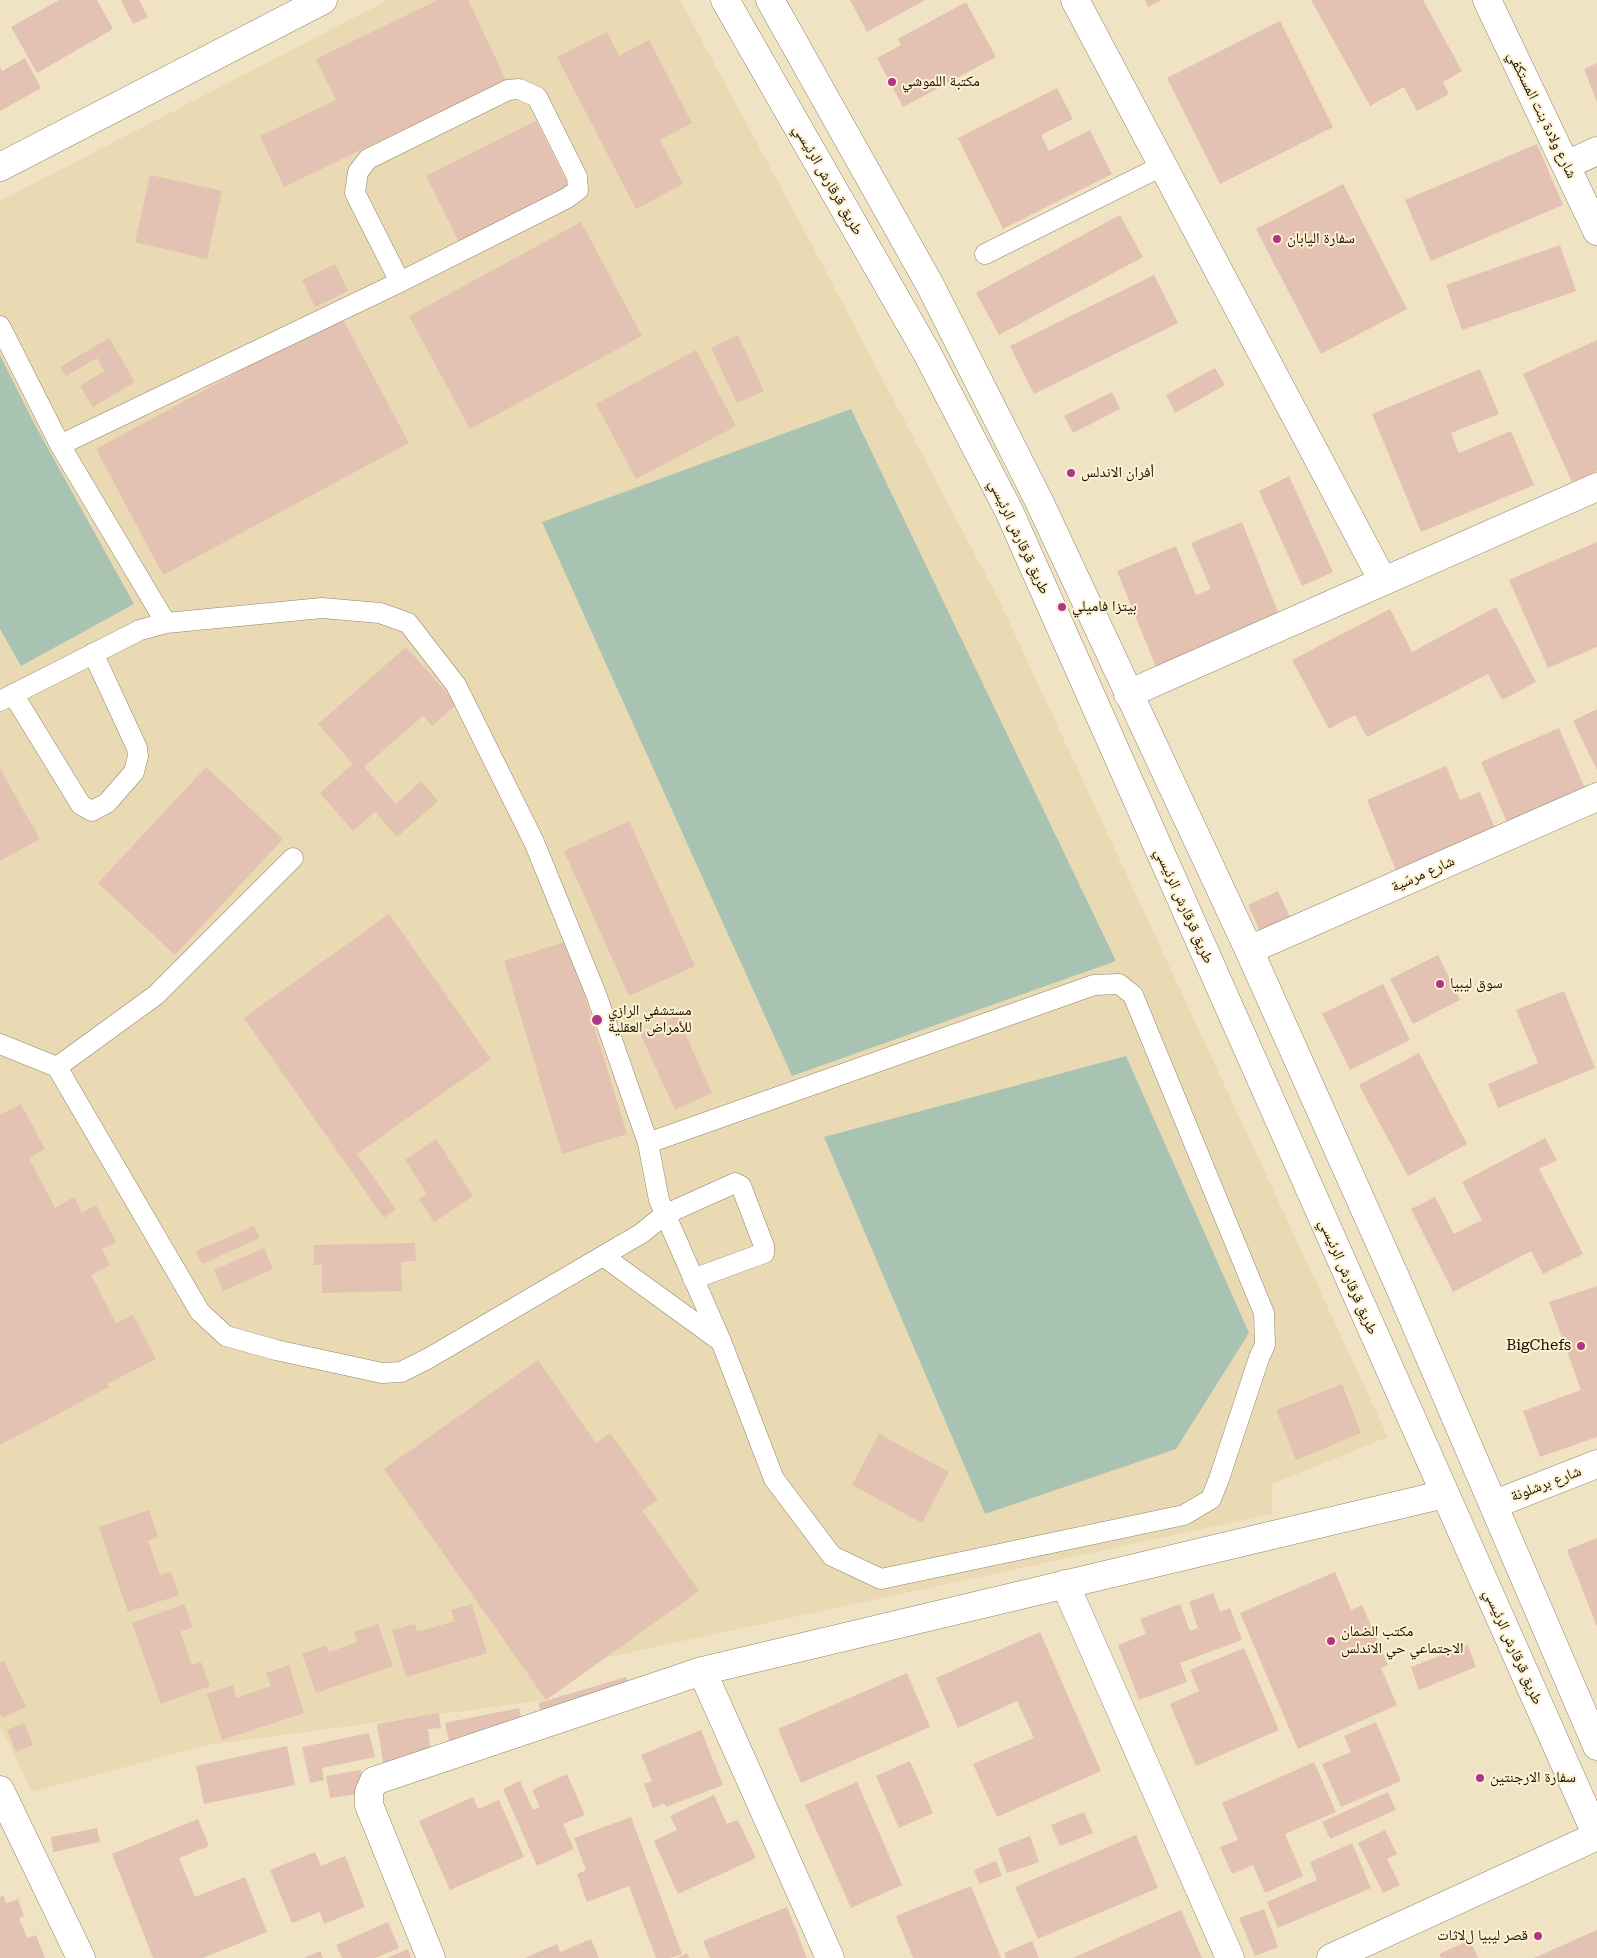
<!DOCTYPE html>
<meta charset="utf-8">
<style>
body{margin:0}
canvas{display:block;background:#f0e3c4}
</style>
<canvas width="1597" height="1958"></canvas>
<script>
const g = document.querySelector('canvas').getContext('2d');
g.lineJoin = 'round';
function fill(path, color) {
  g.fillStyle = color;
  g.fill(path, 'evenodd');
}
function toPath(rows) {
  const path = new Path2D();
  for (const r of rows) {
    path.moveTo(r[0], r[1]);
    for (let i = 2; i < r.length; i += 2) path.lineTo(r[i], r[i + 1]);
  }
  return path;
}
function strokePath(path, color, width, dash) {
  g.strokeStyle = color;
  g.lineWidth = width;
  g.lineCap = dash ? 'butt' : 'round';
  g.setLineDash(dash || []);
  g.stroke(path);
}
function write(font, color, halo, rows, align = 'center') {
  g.font = font + ' "Roboto Serif","Noto Naskh Arabic",serif';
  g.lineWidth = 4;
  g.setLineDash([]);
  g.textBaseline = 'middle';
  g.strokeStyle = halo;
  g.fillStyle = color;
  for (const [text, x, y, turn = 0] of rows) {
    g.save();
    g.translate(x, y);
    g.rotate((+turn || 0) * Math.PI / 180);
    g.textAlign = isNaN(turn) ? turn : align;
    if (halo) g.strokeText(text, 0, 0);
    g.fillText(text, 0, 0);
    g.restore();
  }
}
fill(toPath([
 [388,0,680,0,803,228,1000,602,1388,1437,1272,1484,1272,1514,604,1658,546,1700,208,1745,32,1792,0,1725,0,201]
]), '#eadab3');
fill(toPath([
 [0,355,35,425,134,604,21,666,0,629],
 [851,409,1116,961,792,1076,542,522],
 [1126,1056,1249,1333,1176,1449,985,1514,824,1137]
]), '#a9c3b3');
fill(toPath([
 [59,0,97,0,113,29,37,73,11,27],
 [121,0,139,0,148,17,133,24],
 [438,0,468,0,506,80,284,187,260,136,336,100,316,59],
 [850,0,925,0,867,32],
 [1145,0,1162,0,1148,7],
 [1311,0,1423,0,1462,71,1443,82,1449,94,1417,111,1404,87,1370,106],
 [966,2,996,57,903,107,877,58,901,45,898,39],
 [1280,21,1333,127,1220,184,1167,78],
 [607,32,619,56,649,40,692,123,660,140,683,184,636,209,557,57],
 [25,58,41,88,0,111,0,67,2,71],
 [1597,63,1597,102,1584,69],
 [1057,88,1073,119,1041,135,1049,151,1090,130,1112,174,1003,229,958,138],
 [536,121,569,186,459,242,426,176],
 [1537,144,1563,205,1431,261,1405,200],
 [150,175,222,191,207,259,135,242],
 [1343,184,1407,309,1321,354,1256,229],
 [1120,215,1143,257,999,335,976,293],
 [581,222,642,336,470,429,409,316],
 [1560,245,1576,291,1462,330,1446,285],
 [335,264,348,291,315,307,302,280],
 [1154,275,1178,323,1034,394,1010,346],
 [341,316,409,443,163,575,96,449],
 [738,335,764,391,737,403,711,348],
 [109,338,135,382,93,407,80,386,104,371,97,358,66,376,60,367],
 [1597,340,1597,471,1572,482,1523,374],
 [696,350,736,426,636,479,596,404],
 [1215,368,1225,385,1175,413,1166,395],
 [1480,369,1499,414,1451,433,1459,453,1511,431,1534,485,1421,532,1372,414],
 [1112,392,1120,409,1073,433,1064,416],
 [1289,476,1333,572,1302,586,1259,491],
 [1242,522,1282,622,1158,672,1117,571,1176,546,1196,595,1211,589,1191,543],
 [1597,542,1597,647,1548,668,1509,580],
 [1496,607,1536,682,1502,700,1488,674,1367,737,1355,715,1329,729,1292,660,1390,609,1412,652],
 [406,647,457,704,432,726,423,716,364,767,396,804,421,781,438,801,397,837,375,812,353,831,320,793,353,764,318,724],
 [1597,709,1597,770,1573,721],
 [1559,728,1587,793,1509,827,1481,762],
 [1446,766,1460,800,1480,792,1496,831,1397,873,1367,800],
 [206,767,283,839,175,955,98,883],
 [0,769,40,839,0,861],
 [629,821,695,966,629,996,564,851],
 [1278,891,1290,917,1260,931,1248,905],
 [389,914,491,1059,357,1154,396,1209,384,1218,244,1018],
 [568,941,627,1134,562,1154,504,961],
 [1438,955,1460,1000,1413,1024,1390,979],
 [1383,984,1410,1040,1350,1070,1322,1014],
 [1564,991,1595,1068,1498,1108,1488,1084,1538,1063,1516,1010],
 [677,1016,712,1093,675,1110,640,1033],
 [1419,1053,1467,1144,1408,1176,1359,1085],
 [21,1104,45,1149,29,1158,55,1208,74,1197,82,1213,96,1205,116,1242,102,1249,110,1265,91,1275,116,1323,133,1315,156,1359,107,1384,109,1387,0,1445,0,1115],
 [1545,1138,1557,1160,1539,1169,1583,1254,1543,1274,1531,1251,1453,1292,1411,1209,1435,1197,1454,1234,1482,1220,1462,1182],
 [436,1139,473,1196,434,1222,419,1199,427,1194,405,1160],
 [254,1226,260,1238,202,1264,196,1251],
 [415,1243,416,1261,401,1262,402,1291,322,1293,322,1265,314,1265,314,1245],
 [264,1248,273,1269,223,1291,214,1270],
 [1597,1286,1597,1437,1540,1457,1523,1411,1581,1390,1549,1302],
 [538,1360,596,1443,610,1433,658,1500,642,1510,699,1591,546,1700,384,1469],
 [1342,1384,1361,1433,1296,1460,1276,1410],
 [879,1434,949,1472,922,1523,852,1485],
 [149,1510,158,1537,148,1541,160,1575,171,1572,179,1595,128,1612,99,1527],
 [1597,1538,1597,1627,1567,1550],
 [1335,1572,1351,1610,1362,1605,1388,1665,1381,1668,1397,1705,1298,1749,1240,1613],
 [1213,1593,1220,1612,1230,1608,1242,1640,1180,1663,1187,1682,1139,1700,1118,1645,1146,1634,1140,1619,1180,1604,1190,1631,1198,1628,1189,1602],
 [184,1604,193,1627,180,1632,192,1665,201,1662,210,1686,161,1704,132,1623],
 [472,1604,487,1653,406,1677,392,1630,415,1624,417,1632,455,1621,451,1610],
 [378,1624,393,1666,316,1693,302,1654,326,1645,329,1652,357,1642,354,1632],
 [1040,1632,1101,1771,997,1817,973,1764,1034,1738,1017,1701,958,1728,936,1678],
 [1468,1645,1476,1667,1419,1690,1411,1667],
 [1244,1648,1279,1730,1196,1766,1170,1704,1199,1691,1190,1670],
 [4,1661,26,1707,2,1718,0,1714,0,1663],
 [289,1665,304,1713,222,1740,207,1694,233,1685,236,1698,271,1686,266,1673],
 [907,1673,930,1727,801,1783,778,1729],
 [626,1677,630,1688,542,1715,538,1703],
 [519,1708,523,1726,449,1741,445,1723],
 [439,1713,441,1728,428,1729,432,1759,384,1768,377,1724],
 [1376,1722,1401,1781,1341,1807,1322,1764,1351,1752,1344,1736],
 [24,1723,33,1745,16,1752,7,1730],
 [701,1730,723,1785,666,1807,664,1803,653,1808,644,1784,652,1781,641,1755],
 [369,1733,375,1757,322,1768,324,1780,310,1783,302,1747],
 [287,1746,295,1785,204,1804,196,1766],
 [910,1761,933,1813,899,1828,876,1776],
 [1314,1762,1336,1812,1285,1834,1303,1876,1265,1893,1253,1865,1232,1874,1220,1847,1238,1840,1222,1803],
 [361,1770,365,1793,330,1798,326,1776],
 [567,1774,585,1815,563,1824,574,1849,537,1866,503,1789,520,1781,533,1810,540,1807,532,1790],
 [857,1782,902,1885,851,1908,805,1805],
 [1388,1792,1396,1810,1330,1839,1322,1822],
 [714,1795,727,1824,738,1820,756,1858,678,1894,654,1841,677,1830,670,1816],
 [473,1797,478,1809,499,1800,524,1857,450,1890,419,1821],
 [1084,1812,1093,1833,1060,1846,1051,1825],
 [631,1817,682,1954,670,1958,656,1958,629,1886,587,1902,577,1874,586,1870,574,1838],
 [198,1819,209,1846,179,1858,195,1897,245,1877,267,1932,203,1958,153,1958,112,1854],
 [97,1828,100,1842,53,1852,51,1837],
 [1385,1830,1397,1854,1387,1859,1400,1885,1383,1893,1358,1843],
 [1136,1835,1158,1888,1038,1939,1015,1887],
 [1030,1836,1039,1862,1007,1873,998,1848],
 [1352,1843,1371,1888,1278,1928,1267,1902,1317,1880,1310,1862],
 [315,1852,321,1866,345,1856,365,1907,324,1924,320,1912,292,1923,270,1870],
 [996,1861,1002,1876,979,1884,974,1870],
 [971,1886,1001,1958,913,1958,896,1916],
 [4,1896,6,1903,18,1899,24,1916,19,1918,27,1938,36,1935,45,1958,0,1958,0,1897],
 [787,1907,807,1958,710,1958,703,1941],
 [1264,1909,1278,1947,1255,1956,1239,1918],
 [1181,1910,1202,1958,1073,1958],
 [388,1922,399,1948,375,1958,342,1958,336,1945],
 [1597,1930,1597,1958,1534,1958],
 [591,1939,599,1958,525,1958,557,1944,560,1952],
 [1470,1940,1478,1958,1441,1958,1439,1954],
 [1032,1941,1039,1958,1006,1958,1004,1953],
 [408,1949,411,1958,387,1958],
 [320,1951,323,1958,304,1958],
 [687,1953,689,1958,677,1958]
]), '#e3c1b3');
const lane = toPath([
 [985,254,1162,166],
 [0,326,60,445,166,623],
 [60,445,400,282,567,198,578,190,577,177,537,97,519,89,508,90,368,159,358,172,355,193,400,282],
 [13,694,81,805,92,811,107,803,134,772,138,756,137,748,93,653],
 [0,701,140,630,166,623,322,608,380,613,408,623,456,685,534,842,596,994,648,1143,659,1200,721,1341,774,1479,832,1556,881,1579,1184,1515,1211,1499,1219,1479,1259,1358,1265,1345,1264,1313,1133,995,1119,984,1094,985,648,1143],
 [0,1044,57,1067,200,1312,226,1336,276,1350,382,1373,401,1372,429,1358,642,1233,664,1215,735,1183,741,1186,764,1246,764,1253,693,1279],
 [57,1067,156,995,293,858],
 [603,1256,719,1340]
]);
const street = toPath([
 [1075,0,1383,581],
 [1487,0,1597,231],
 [1566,165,1597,151],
 [0,167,323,0],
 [1128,694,1597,487],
 [1249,950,1597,797],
 [1495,1504,1597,1464],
 [1065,1584,1230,1958],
 [702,1671,830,1958],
 [0,1790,81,1958],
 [431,1958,369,1805,369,1792,374,1781,702,1671,1445,1494],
 [1331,1958,1597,1836]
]);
const primary = toPath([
 [725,0,927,353,1009,511,1597,1836],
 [770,0,930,285,1039,501,1249,950,1400,1288,1597,1746]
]);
strokePath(lane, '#908467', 21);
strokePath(street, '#908467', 29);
strokePath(primary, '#908467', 29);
strokePath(lane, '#fff', 20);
strokePath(street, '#fff', 28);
strokePath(primary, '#fff', 28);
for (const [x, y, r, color] of [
 [892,82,5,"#b03588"],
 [1277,239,5,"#b03588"],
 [1071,473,5,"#b03588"],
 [1062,607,5,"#b03588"],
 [1440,984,5,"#b03588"],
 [597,1020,6,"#b03588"],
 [1581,1346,5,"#b03588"],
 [1331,1641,5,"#b03588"],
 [1480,1778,5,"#b03588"],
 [1538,1936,5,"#b03588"]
]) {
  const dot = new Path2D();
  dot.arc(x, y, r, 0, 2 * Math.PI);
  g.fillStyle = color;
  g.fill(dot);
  strokePath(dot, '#fef1d1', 2);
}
write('15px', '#140f05', '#fef1d1', [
 ["مكتبة اللموشي",902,82],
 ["سفارة اليابان",1287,239],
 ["أفران الاندلس",1081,473],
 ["بيتزا فاميلي",1072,607],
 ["سوق ليبيا",1450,984],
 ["مستشفي الرازي",608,1011],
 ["للأمراض العقلية",608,1028],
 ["BigChefs",1571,1346,"right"],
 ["مكتب الضمان",1341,1632],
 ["الاجتماعي حي الاندلس",1341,1649],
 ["سفارة الارجنتين",1490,1778],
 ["قصر ليبيا لﻻثات",1528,1936,"right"]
], 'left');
write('15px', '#140f05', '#fef1d1', [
 ["شارع ولادة بنت المستكفي",1542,115,64],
 ["طريق قرقارش الرئيسي",828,180,60],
 ["طريق قرقارش الرئيسي",1019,537,65],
 ["شارع مرسّية",1423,874,-24],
 ["طريق قرقارش الرئيسي",1184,906,66],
 ["طريق قرقارش الرئيسي",1348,1277,66],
 ["شارع برشلونة",1546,1484,-21],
 ["طريق قرقارش الرئيسي",1513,1647,66]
]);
</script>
